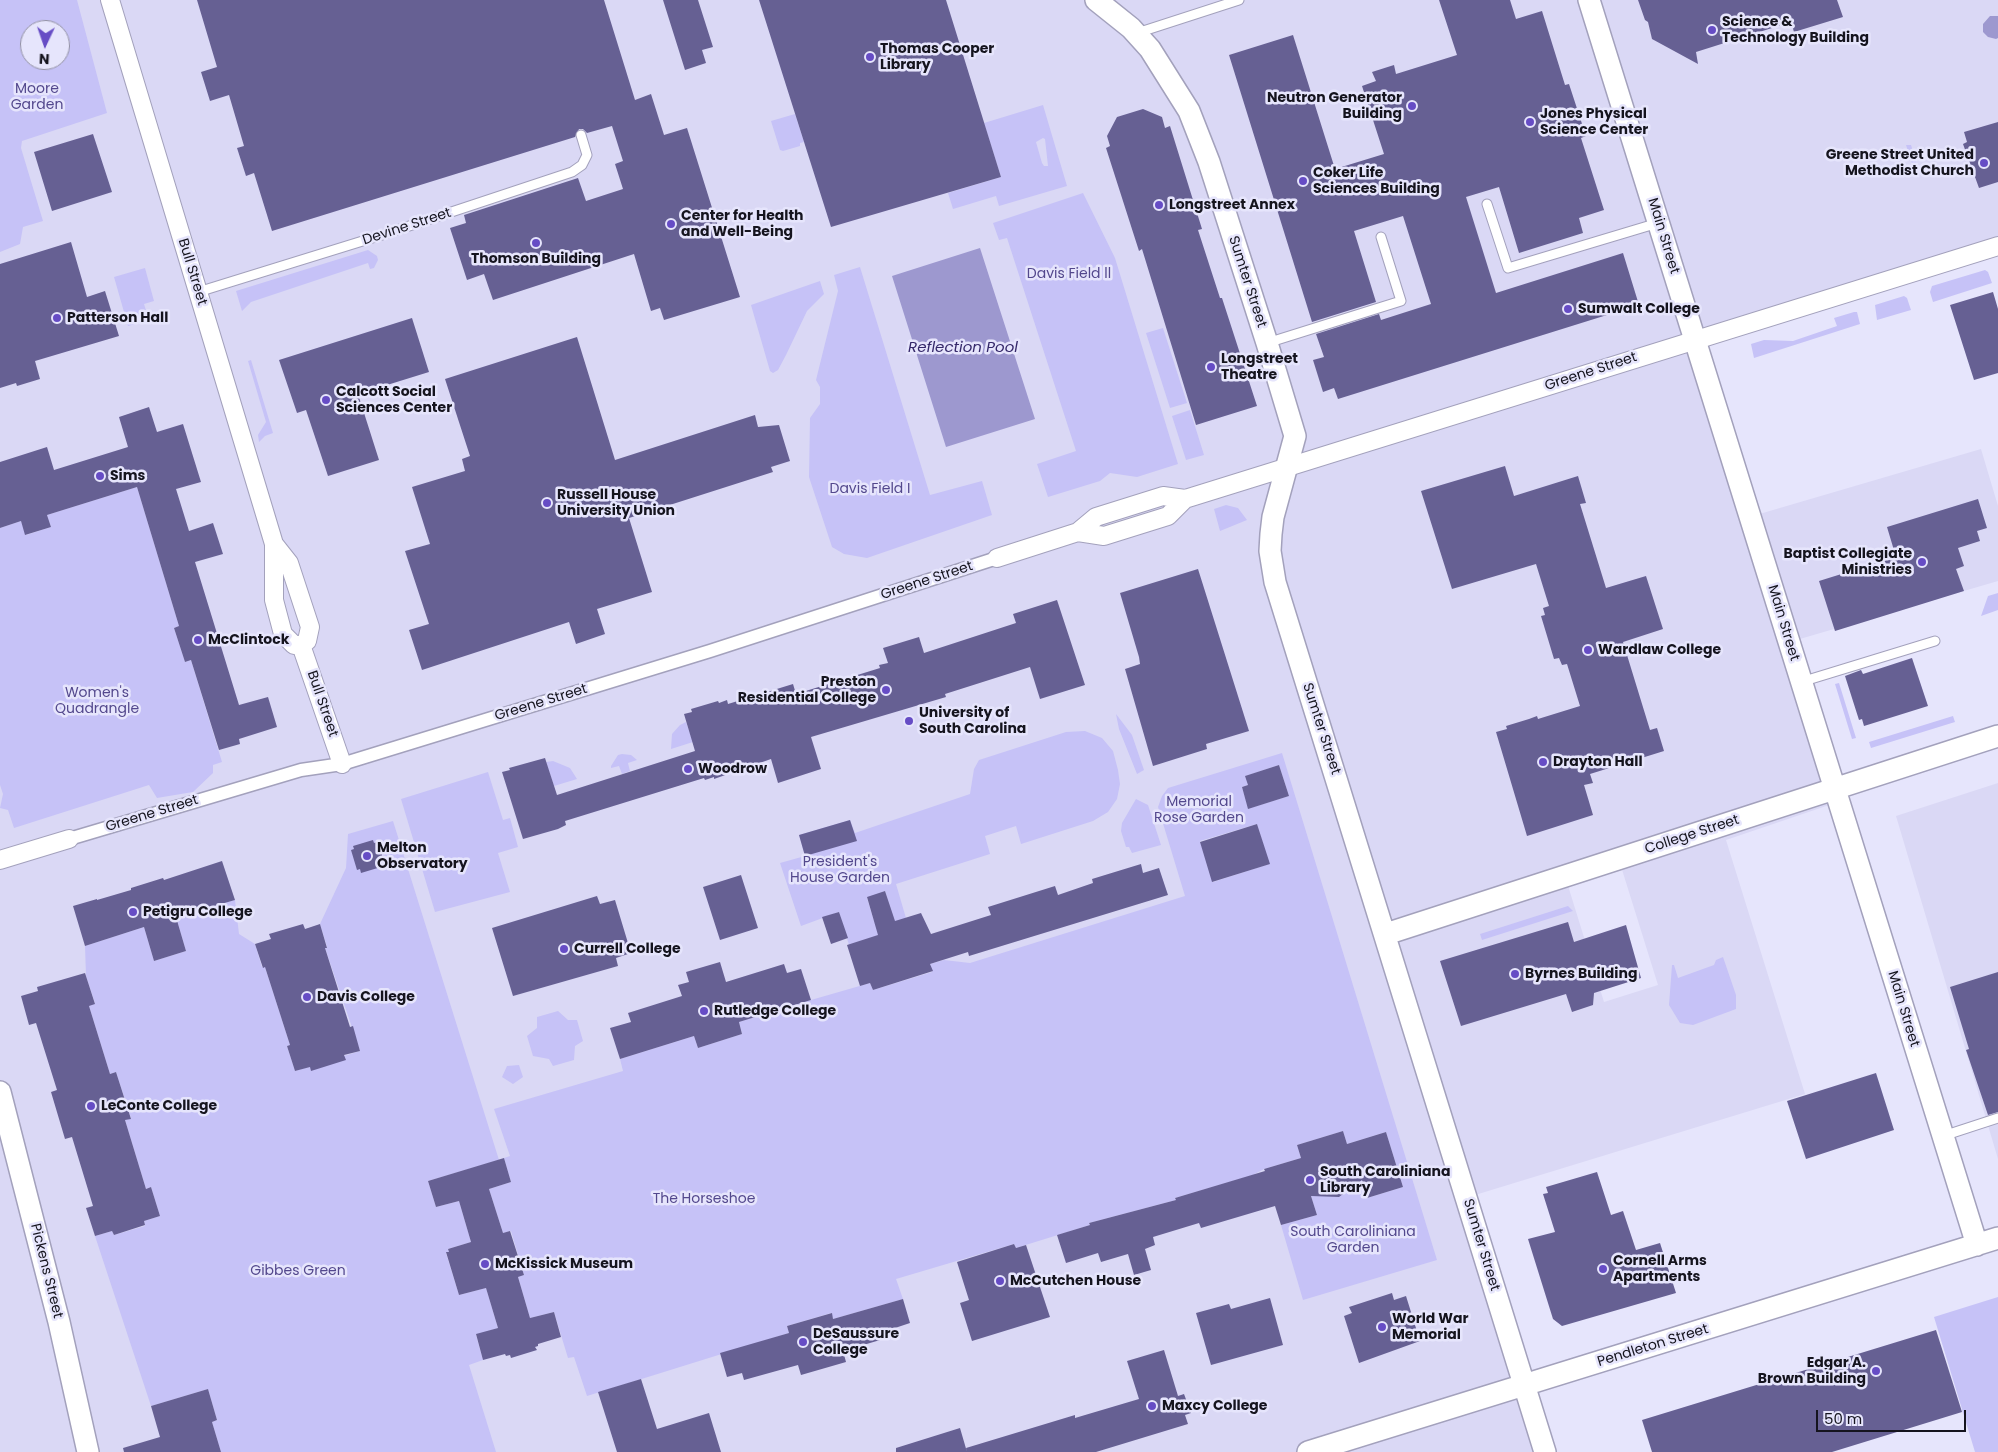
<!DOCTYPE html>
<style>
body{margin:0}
#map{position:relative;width:1998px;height:1452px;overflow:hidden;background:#e6e5fc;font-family:Poppins,sans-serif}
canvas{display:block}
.north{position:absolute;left:20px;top:20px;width:50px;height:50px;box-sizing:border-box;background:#e6e5fc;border:1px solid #9291a3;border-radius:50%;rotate:183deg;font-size:14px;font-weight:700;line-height:20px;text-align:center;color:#15141e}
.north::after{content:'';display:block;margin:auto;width:18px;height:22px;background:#664cc5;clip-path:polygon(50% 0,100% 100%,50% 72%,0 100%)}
.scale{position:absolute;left:1816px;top:1410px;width:150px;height:22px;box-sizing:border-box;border:2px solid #15141e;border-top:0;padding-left:6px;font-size:15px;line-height:18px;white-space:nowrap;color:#15141e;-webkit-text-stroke:4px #e6e5fc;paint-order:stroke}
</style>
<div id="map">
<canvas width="1998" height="1452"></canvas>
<div class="north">N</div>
<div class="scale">50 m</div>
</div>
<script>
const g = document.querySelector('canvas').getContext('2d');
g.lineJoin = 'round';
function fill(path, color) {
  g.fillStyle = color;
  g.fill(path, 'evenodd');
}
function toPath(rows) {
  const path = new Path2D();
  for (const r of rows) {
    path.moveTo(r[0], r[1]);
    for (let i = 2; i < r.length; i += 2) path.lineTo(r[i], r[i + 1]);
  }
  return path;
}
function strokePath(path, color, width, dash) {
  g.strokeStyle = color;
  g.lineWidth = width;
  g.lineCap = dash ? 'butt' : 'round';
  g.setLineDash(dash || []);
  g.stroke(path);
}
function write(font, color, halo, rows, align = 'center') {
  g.font = font + ' Poppins,sans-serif';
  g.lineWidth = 5;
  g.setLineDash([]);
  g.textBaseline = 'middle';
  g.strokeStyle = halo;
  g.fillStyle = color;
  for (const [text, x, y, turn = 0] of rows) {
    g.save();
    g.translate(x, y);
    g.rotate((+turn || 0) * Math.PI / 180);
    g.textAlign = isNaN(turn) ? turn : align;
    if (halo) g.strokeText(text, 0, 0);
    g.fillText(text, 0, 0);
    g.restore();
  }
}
fill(toPath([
 [0,0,1998,0,1998,249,1703,343,1756,515,1981,449,1998,506,1998,581,1793,641,1841,801,1726,840,1805,1094,1462,1199,1542,1452,0,1452],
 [30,30,60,30,60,60,30,60],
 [1619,860,1658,985,1604,1002,1565,876],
 [1998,783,1998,1159,1896,816]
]), '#dad8f5');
fill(toPath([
 [0,0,77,0,107,113,22,141,21,148,43,221,23,227,20,244,0,252],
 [30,30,60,30,60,60,30,60],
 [1043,105,1067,186,999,206,996,196,953,209,948,193,1001,177,984,123],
 [1043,138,1045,139,1048,166,1044,166,1042,163,1036,142],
 [795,114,804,142,800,143,800,146,783,151,780,150,771,121],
 [1906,145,1911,145,1920,175,1917,178],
 [1083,193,1115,258,1178,464,1137,477,1110,473,1100,481,1048,497,1037,464,1076,451,1007,238,999,240,993,223],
 [368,250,377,256,378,260,374,268,370,269,368,263,251,302,242,311,236,291],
 [860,267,930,495,982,481,992,515,867,558,844,554,832,547,809,477,810,418,820,404,820,387,816,380,838,291,834,275],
 [145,268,154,301,144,304,149,320,128,326,114,277],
 [1985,270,1988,272,1992,283,1933,302,1930,292,1932,286],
 [820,281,824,294,807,311,786,355,778,370,773,373,770,371,751,305],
 [1904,296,1907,298,1911,310,1877,320,1875,305],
 [1854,312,1857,312,1860,324,1754,358,1751,344,1764,340,1793,341,1837,326,1834,318],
 [1163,328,1187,403,1170,408,1146,333],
 [251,360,273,433,265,436,259,442,258,435,266,422,248,361],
 [1190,410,1204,455,1186,460,1172,416],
 [137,487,179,626,174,628,185,662,191,660,222,762,213,765,213,773,193,792,157,798,149,785,14,828,8,810,0,808,3,794,0,785,0,528,21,521,26,535,51,527,47,515],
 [1226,505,1238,508,1247,520,1220,531,1214,509],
 [1998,593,1998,610,1981,616,1988,596],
 [1839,683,1856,738,1852,739,1835,684],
 [1116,714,1132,735,1144,770,1137,774,1119,729],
 [1953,716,1955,722,1871,748,1869,742],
 [686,722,693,742,671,749,672,734,680,725],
 [1085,731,1102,738,1113,751,1118,770,1120,784,1117,799,1108,812,1093,821,1021,844,1016,826,985,836,990,854,896,884,908,925,891,930,892,914,885,891,867,898,874,921,883,934,849,945,839,912,801,926,780,863,805,856,799,835,850,820,855,833,970,794,974,769,979,760,1066,732],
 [1282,753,1437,1260,1303,1300,1281,1225,1317,1215,1310,1193,1339,1197,1361,1177,1367,1198,1403,1187,1386,1132,1347,1144,1343,1131,1297,1145,1301,1158,1264,1169,1253,1175,1175,1198,1176,1200,1089,1223,1090,1225,1016,1248,1014,1244,896,1279,903,1299,833,1319,831,1313,787,1326,789,1333,587,1396,574,1357,568,1358,554,1312,530,1318,518,1277,524,1275,511,1231,503,1233,489,1189,511,1182,504,1158,510,1156,494,1109,623,1071,620,1059,694,1036,698,1048,742,1034,739,1022,811,1000,870,983,873,990,932,972,930,964,944,960,970,963,1185,896,1158,807,1162,796,1168,788],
 [1279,765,1289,796,1253,807,1247,804,1242,787,1248,785,1246,776],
 [1257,824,1269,864,1213,882,1200,841],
 [622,754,631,755,637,760,628,763,630,771,622,774,619,766,611,768,611,766,618,755],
 [553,761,570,768,577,779,554,786,546,762],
 [488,772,503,820,510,818,518,847,498,853,510,892,435,912,401,799],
 [1136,799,1148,805,1161,845,1132,853,1129,847,1126,847,1121,831,1122,823],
 [393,821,499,1160,428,1181,436,1207,459,1201,471,1242,448,1249,449,1252,446,1253,459,1295,486,1288,498,1328,476,1335,483,1360,469,1365,496,1452,221,1452,212,1422,217,1420,208,1389,151,1406,95,1236,112,1231,114,1235,145,1226,144,1221,160,1216,151,1187,146,1189,125,1120,131,1118,116,1072,110,1074,89,1006,95,1003,86,976,85,946,144,927,154,961,186,951,176,917,235,900,239,934,255,944,262,967,265,967,290,1045,287,1046,295,1071,360,1051,325,948,327,947,320,924,346,868,348,834],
 [1568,906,1573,911,1482,940,1480,934],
 [1723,957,1736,995,1736,1009,1693,1025,1680,1023,1669,1005,1672,965,1674,965,1678,978,1714,965,1716,960],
 [558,1011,568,1020,577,1020,583,1041,575,1046,574,1060,553,1066,549,1059,533,1056,527,1036,537,1028,537,1017],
 [519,1065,523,1077,513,1084,502,1077,507,1066],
 [1998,1297,1998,1452,1975,1452,1934,1317]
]), '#c6c2f7');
fill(toPath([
 [1990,16,1998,16,1998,38,1996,39,1988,37,1983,32,1983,24],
 [980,248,1035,419,946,447,892,276]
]), '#9d98cf');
fill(toPath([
 [197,0,604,0,635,100,651,94,664,135,687,128,740,297,664,320,660,308,651,311,634,254,493,300,484,274,467,280,450,228,466,223,464,215,578,178,586,201,623,189,615,164,623,161,612,126,587,133,583,129,579,129,575,137,272,231,254,173,246,176,237,148,244,146,229,95,210,101,201,72,217,67],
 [663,0,698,0,713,47,702,50,706,63,685,70],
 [759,0,946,0,1001,177,831,227],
 [1439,0,1510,0,1516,19,1542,11,1565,85,1569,84,1586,136,1581,138,1604,210,1579,218,1583,233,1519,253,1499,187,1466,197,1496,293,1623,253,1639,305,1338,399,1334,388,1323,392,1313,360,1324,357,1316,334,1379,314,1381,320,1431,304,1403,216,1354,231,1376,302,1312,322,1229,55,1293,35,1335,169,1384,154,1362,86,1376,81,1372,72,1394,65,1396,74,1457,55],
 [1638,0,1837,0,1843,17,1794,32,1791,22,1696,52,1698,64,1652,39,1648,22,1645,20],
 [1143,109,1162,117,1165,128,1170,126,1202,229,1198,230,1220,298,1222,298,1257,406,1196,425,1142,249,1139,251,1106,148,1110,146,1107,136,1117,117],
 [1998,122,1998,182,1979,188,1963,144,1967,142,1964,132],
 [93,134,112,192,52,211,34,152],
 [71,242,87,297,105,291,119,336,35,361,40,379,17,386,16,383,0,388,0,264],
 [1993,292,1998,309,1998,373,1974,380,1950,305],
 [412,318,429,372,358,394,379,460,328,476,306,410,297,413,279,360],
 [577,337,615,460,755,415,758,427,779,425,790,461,771,467,773,472,629,518,652,592,597,609,605,634,576,644,569,622,422,670,409,630,429,624,405,551,430,544,412,487,465,471,462,459,470,456,445,379],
 [149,407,157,432,183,424,201,482,176,489,189,531,213,523,223,554,195,562,239,705,268,697,277,727,239,739,240,744,219,750,191,660,185,662,174,628,179,626,137,487,47,515,51,527,25,535,21,521,0,528,0,462,47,447,54,470,128,447,119,417],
 [1505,466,1514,496,1578,476,1586,503,1580,504,1606,588,1646,576,1663,629,1623,642,1650,730,1657,728,1664,751,1590,774,1593,783,1584,785,1593,815,1527,836,1496,732,1507,729,1506,726,1529,719,1537,716,1538,719,1580,706,1567,664,1562,665,1559,658,1554,659,1541,616,1545,615,1543,608,1549,606,1536,564,1452,589,1421,491],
 [1978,499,1987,528,1977,531,1980,541,1958,548,1964,566,1956,569,1964,591,1835,631,1819,581,1896,557,1887,527],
 [1198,569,1249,731,1206,744,1207,749,1153,766,1125,669,1140,664,1139,657,1120,593],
 [1057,600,1085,685,1040,699,1030,667,945,694,946,697,811,737,821,769,778,783,771,759,714,779,714,777,705,780,704,778,565,821,566,825,558,829,523,839,502,772,510,770,509,768,545,758,557,795,695,751,684,714,692,712,691,709,718,701,719,703,727,700,728,704,793,684,796,694,880,668,879,665,888,663,883,648,919,637,924,653,1016,623,1013,614],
 [1912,658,1928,706,1864,726,1862,719,1859,720,1845,676,1861,670,1863,674],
 [1279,765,1289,796,1248,809,1242,787,1248,785,1245,776],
 [850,820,857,841,805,856,799,835],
 [1257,824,1270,864,1212,882,1200,842],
 [373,840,374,843,378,842,384,862,380,863,381,867,361,873,360,869,357,870,351,850,354,849,353,846],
 [222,861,235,900,176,917,186,951,154,961,144,927,85,946,73,906,97,899,97,900,131,890,131,888,163,878,164,880],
 [1141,864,1143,873,1159,868,1168,895,969,956,968,952,930,964,933,971,873,990,870,983,860,986,847,945,878,935,867,897,885,891,895,921,921,913,931,934,991,915,988,907,1055,886,1058,895,1093,883,1092,879],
 [741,875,758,928,720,940,703,887],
 [597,896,600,904,615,900,631,953,616,958,618,966,513,996,492,928],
 [839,912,848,938,831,944,822,917],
 [1568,922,1574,942,1626,925,1641,978,1594,993,1593,1005,1572,1012,1566,994,1461,1026,1440,961],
 [303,924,305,929,320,924,327,948,325,948,350,1027,353,1026,360,1051,344,1055,346,1060,311,1071,310,1067,295,1071,287,1046,290,1045,265,967,263,968,255,944,271,939,269,934],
 [720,962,726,982,784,964,787,973,801,969,811,1000,739,1022,742,1034,698,1048,694,1036,620,1059,610,1028,631,1022,628,1013,682,996,678,985,689,982,686,972],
 [1998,972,1998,1112,1988,1115,1966,1050,1969,1049,1950,987],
 [85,973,95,1004,89,1006,110,1074,116,1072,131,1119,125,1120,146,1189,151,1187,160,1216,144,1221,145,1225,114,1235,112,1231,95,1236,86,1208,93,1206,72,1137,65,1139,51,1092,57,1090,36,1023,29,1025,21,996,38,991,37,987],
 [1876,1073,1894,1130,1806,1159,1787,1101],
 [1343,1131,1347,1144,1386,1132,1403,1187,1367,1198,1362,1180,1339,1197,1311,1196,1317,1215,1281,1225,1275,1206,1201,1228,1199,1223,1153,1237,1155,1245,1145,1249,1151,1270,1134,1275,1128,1254,1101,1262,1098,1253,1066,1263,1057,1235,1090,1225,1089,1223,1176,1200,1175,1198,1265,1171,1264,1169,1301,1158,1297,1145],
 [504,1158,511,1182,489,1189,503,1233,510,1231,524,1275,518,1277,530,1318,554,1312,561,1337,538,1344,538,1346,535,1347,537,1350,511,1358,510,1355,506,1356,505,1354,483,1360,476,1334,498,1328,486,1288,459,1295,446,1252,449,1252,448,1249,471,1242,459,1201,436,1207,428,1181],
 [1597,1172,1611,1215,1623,1211,1636,1250,1660,1243,1676,1293,1562,1326,1553,1319,1528,1239,1555,1232,1543,1194,1548,1193,1546,1187],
 [1014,1244,1016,1248,1026,1245,1050,1317,972,1341,960,1303,969,1300,957,1262],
 [1392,1293,1394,1300,1406,1296,1420,1341,1359,1363,1344,1316,1352,1313,1349,1307],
 [1270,1298,1283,1345,1211,1365,1196,1313,1229,1304,1231,1309],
 [903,1299,910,1323,895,1328,897,1335,843,1351,846,1362,801,1375,798,1365,744,1380,742,1373,727,1377,720,1353,789,1333,787,1326,832,1313,833,1319],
 [1936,1330,1962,1412,1832,1452,1652,1452,1642,1420],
 [1164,1350,1178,1396,1184,1394,1191,1413,1185,1415,1188,1424,1096,1452,967,1452,966,1448,1075,1415,1075,1418,1139,1399,1127,1361],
 [641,1379,657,1429,709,1413,721,1452,617,1452,598,1392],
 [208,1389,217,1420,212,1422,221,1452,124,1452,123,1448,160,1437,151,1406],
 [960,1428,967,1452,896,1452,896,1448]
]), '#666093');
const service = toPath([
 [1137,33,1239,0],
 [1487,204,1508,268,1658,223],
 [198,292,382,235,572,172,582,165,587,155,581,135],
 [1267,343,1401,301,1381,237],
 [1801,682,1935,641],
 [1943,1136,1998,1118]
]);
const pedestrian = toPath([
 [69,839,301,770,342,764,710,651,997,558]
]);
const minor = toPath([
 [110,0,274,544,274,600,283,634,294,645,301,645,307,641,310,627,289,563,274,544],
 [1078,532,1104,536,1168,516,1185,499],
 [997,558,1078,532,1096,517,1163,496,1185,499,1998,246],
 [301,645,342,764],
 [0,860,69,839]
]);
const tertiary = toPath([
 [1096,0,1131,28,1150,49,1189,111,1209,162,1267,343,1295,436,1273,517,1271,534,1270,551,1275,582,1545,1452],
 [1589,0,1977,1245],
 [1386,934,1998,736],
 [0,1092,59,1322,88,1452],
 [1308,1452,1998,1238]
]);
strokePath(service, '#a3a1bc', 11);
strokePath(pedestrian, '#a3a1bc', 15);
strokePath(minor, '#a3a1bc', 20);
strokePath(tertiary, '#a3a1bc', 24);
strokePath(service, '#fff', 9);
strokePath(pedestrian, '#fff', 12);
strokePath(minor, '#fff', 18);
strokePath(tertiary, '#fff', 21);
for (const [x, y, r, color] of [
 [1712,30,5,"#664cc5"],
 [870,57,5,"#664cc5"],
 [1412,106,5,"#664cc5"],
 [1530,122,5,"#664cc5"],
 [1984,163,5,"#664cc5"],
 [1303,181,5,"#664cc5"],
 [1159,205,5,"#664cc5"],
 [671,224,5,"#664cc5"],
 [536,243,5,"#664cc5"],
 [1568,309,5,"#664cc5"],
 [57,318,5,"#664cc5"],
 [1211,367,5,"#664cc5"],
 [326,400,5,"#664cc5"],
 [100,476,5,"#664cc5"],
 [547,503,5,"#664cc5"],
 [1922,562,5,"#664cc5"],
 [198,640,5,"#664cc5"],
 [1588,650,5,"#664cc5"],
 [886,690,5,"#664cc5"],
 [909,721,5,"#664cc5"],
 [1543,762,5,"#664cc5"],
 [688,769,5,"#664cc5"],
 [367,856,5,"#664cc5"],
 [133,912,5,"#664cc5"],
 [564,949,5,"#664cc5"],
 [1515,974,5,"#664cc5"],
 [307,997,5,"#664cc5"],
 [704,1011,5,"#664cc5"],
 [91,1106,5,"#664cc5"],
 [1310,1180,5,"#664cc5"],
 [485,1264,5,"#664cc5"],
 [1603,1269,5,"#664cc5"],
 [1000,1281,5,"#664cc5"],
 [1382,1327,5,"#664cc5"],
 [803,1342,5,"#664cc5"],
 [1876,1371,5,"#664cc5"],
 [1152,1406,5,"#664cc5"]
]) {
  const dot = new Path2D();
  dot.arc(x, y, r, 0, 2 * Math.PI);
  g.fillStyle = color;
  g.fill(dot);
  strokePath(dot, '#e6e5fc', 2);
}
write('bold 14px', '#15141e', '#e6e5fc', [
 ["Science &",1722,22],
 ["Technology Building",1722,38],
 ["Thomas Cooper",880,49],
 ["Library",880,65],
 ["Neutron Generator",1402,98,"right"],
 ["Building",1402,114,"right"],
 ["Jones Physical",1540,114],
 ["Science Center",1540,130],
 ["Greene Street United",1974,155,"right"],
 ["Methodist Church",1974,171,"right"],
 ["Coker Life",1313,173],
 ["Sciences Building",1313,189],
 ["Longstreet Annex",1169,205],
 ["Center for Health",681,216],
 ["and Well-Being",681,232],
 ["Thomson Building",536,259,"center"],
 ["Sumwalt College",1578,309],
 ["Patterson Hall",67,318],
 ["Longstreet",1221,359],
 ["Theatre",1221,375],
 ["Calcott Social",336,392],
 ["Sciences Center",336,408],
 ["Sims",110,476],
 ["Russell House",557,495],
 ["University Union",557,511],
 ["Baptist Collegiate",1912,554,"right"],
 ["Ministries",1912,570,"right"],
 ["McClintock",208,640],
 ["Wardlaw College",1598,650],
 ["Preston",876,682,"right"],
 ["Residential College",876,698,"right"],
 ["University of",919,713],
 ["South Carolina",919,729],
 ["Drayton Hall",1553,762],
 ["Woodrow",698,769],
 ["Melton",377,848],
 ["Observatory",377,864],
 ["Petigru College",143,912],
 ["Currell College",574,949],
 ["Byrnes Building",1525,974],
 ["Davis College",317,997],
 ["Rutledge College",714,1011],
 ["LeConte College",101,1106],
 ["South Caroliniana",1320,1172],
 ["Library",1320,1188],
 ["Cornell Arms",1613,1261],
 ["Apartments",1613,1277],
 ["McKissick Museum",495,1264],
 ["McCutchen House",1010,1281],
 ["World War",1392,1319],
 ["Memorial",1392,1335],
 ["DeSaussure",813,1334],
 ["College",813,1350],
 ["Edgar A.",1866,1363,"right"],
 ["Brown Building",1866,1379,"right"],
 ["Maxcy College",1162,1406]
], 'left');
write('14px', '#53488d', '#e6e5fc', [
 ["Moore",37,89],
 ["Garden",37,105],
 ["Davis Field ll",1069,274],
 ["Davis Field I",870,489],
 ["Women's",97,693],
 ["Quadrangle",97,709],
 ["Memorial",1199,802],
 ["Rose Garden",1199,818],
 ["President's",840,862],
 ["House Garden",840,878],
 ["The Horseshoe",704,1199],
 ["South Caroliniana",1353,1232],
 ["Garden",1353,1248],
 ["Gibbes Green",298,1271]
]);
write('14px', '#15141e', '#e6e5fc', [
 ["Devine Street",407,227,-18],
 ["Main Street",1663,236,73],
 ["Bull Street",192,272,73],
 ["Sumter Street",1247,282,72],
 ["Greene Street",1591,372,-18],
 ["Greene Street",927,581,-18],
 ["Main Street",1783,623,73],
 ["Greene Street",541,703,-17],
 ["Bull Street",322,704,71],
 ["Sumter Street",1321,729,72],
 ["Greene Street",152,814,-17],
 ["College Street",1692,835,-18],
 ["Main Street",1903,1009,73],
 ["Sumter Street",1481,1245,73],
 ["Pickens Street",46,1271,76],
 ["Pendleton Street",1653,1346,-17]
]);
write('italic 15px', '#35286a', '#e6e5fc', [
 ["Reflection Pool",963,348]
]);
</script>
